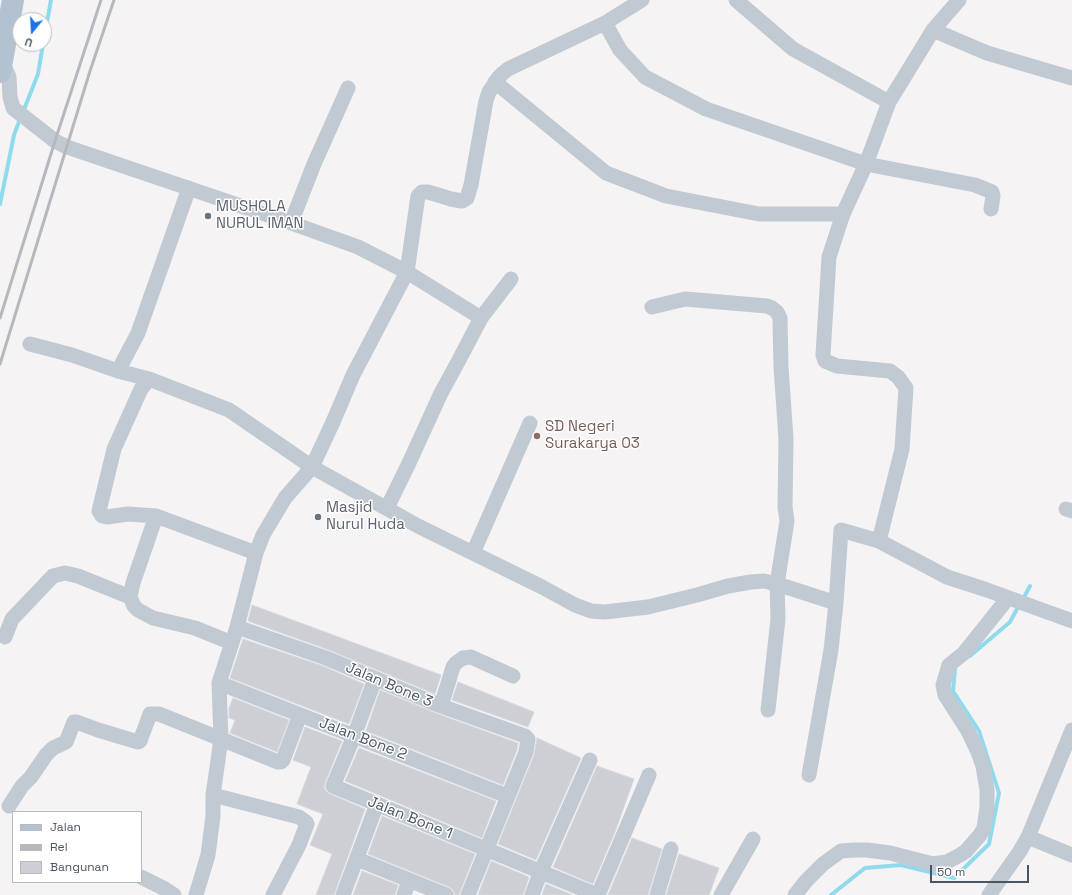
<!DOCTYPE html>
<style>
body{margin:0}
#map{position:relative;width:1072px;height:895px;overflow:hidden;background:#f5f3f3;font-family:"Space Grotesk",sans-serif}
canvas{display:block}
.legend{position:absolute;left:12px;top:811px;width:130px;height:72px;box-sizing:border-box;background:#fff;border:1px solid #b7bbc0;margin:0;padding:5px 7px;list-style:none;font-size:12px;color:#4a5661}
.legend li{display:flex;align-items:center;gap:8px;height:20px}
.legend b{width:20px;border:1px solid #b7bbc0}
.north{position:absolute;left:12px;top:12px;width:40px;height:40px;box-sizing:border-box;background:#fff;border:1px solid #b7bbc0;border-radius:50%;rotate:198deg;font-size:11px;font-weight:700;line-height:16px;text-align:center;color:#4a5661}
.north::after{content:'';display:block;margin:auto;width:14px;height:18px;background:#1a73e8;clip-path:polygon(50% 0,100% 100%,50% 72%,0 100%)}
.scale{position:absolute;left:930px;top:865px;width:99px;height:18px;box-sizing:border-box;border:2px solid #4a5661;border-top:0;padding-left:5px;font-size:12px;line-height:14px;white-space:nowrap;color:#4a5661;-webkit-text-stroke:3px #fff;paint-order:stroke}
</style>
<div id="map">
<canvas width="1072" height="895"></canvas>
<ul class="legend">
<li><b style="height:5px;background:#b3c2d1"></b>Jalan</li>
<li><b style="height:5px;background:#b5b8bd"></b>Rel</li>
<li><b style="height:11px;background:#cdcfd5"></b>Bangunan</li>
</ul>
<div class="north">U</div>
<div class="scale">50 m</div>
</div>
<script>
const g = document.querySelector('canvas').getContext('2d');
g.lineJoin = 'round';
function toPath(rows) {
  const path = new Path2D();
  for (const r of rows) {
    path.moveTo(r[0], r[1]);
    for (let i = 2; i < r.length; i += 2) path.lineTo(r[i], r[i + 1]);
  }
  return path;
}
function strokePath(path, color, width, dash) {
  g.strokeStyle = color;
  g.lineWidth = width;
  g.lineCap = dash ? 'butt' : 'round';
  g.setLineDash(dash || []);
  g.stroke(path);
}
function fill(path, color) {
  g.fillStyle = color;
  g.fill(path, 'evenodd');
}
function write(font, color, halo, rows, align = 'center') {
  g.font = font + ' "Space Grotesk",sans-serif';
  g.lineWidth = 3;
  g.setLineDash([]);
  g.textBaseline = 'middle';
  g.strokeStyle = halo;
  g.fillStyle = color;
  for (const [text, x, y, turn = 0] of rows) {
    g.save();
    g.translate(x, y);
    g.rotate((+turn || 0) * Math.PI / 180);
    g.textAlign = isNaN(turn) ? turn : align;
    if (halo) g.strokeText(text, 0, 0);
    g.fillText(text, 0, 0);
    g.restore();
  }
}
strokePath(toPath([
 [44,39,51,0],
 [23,112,38,74,43,44],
 [0,204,14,135,20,119],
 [1023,599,1030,586],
 [970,656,1010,622,1019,605],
 [831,895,865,868,901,865,954,878,989,844,999,793,979,731,953,691,955,669]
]), '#90daee', 4);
const building = toPath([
 [252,605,441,675,435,694,329,650,248,621,252,605],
 [243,639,323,666,364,684,349,724,230,678,243,639],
 [458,682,534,712,528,727,452,700,458,682],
 [380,690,438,714,518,743,517,750,503,785,366,731,380,690],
 [233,698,289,720,277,752,230,733,235,720,229,718,229,708,233,698],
 [305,727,342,741,325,783,324,787,326,791,330,794,365,809,334,895,316,895,332,854,310,845,323,814,297,804,311,767,293,760,305,727],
 [537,738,581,758,536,860,498,844,534,755,537,738],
 [359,748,496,801,482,838,345,781,359,748],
 [597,766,634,779,615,832,593,884,553,867,597,766],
 [382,816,475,854,460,892,459,895,455,895,453,890,449,887,368,854,382,816],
 [632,838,662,849,648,895,608,895,632,838],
 [679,854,719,868,709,895,666,895,679,854],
 [491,861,529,877,523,895,478,895,491,861],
 [362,871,398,885,395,895,353,895,362,871],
 [546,884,573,895,542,895,546,884]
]);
fill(building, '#cdcfd5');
strokePath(building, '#d7d9de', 1);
strokePath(toPath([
 [736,0,793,49,889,102],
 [605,23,620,50,645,77,706,109,866,164,975,185,990,191,992,192,993,196,991,209],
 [933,30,987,53,1072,78],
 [1,65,6,70,9,77,10,97,13,108,55,141,67,147,291,223,358,247,407,272,481,318],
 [495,82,606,173,666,196,759,214,843,214],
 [291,223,314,164,348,88],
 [652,307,685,299,767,306,772,308,777,312,780,318,781,367,786,439,785,507,787,521,777,584,778,619,768,710],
 [30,344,72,355,118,371,149,379,229,410,312,467,418,526,542,587,575,605,591,611,605,612,648,607,697,595,728,586,751,582,764,581,777,584,836,603],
 [118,371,138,333,189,188],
 [149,379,141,389,114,449,99,511,102,516,107,517,128,514,156,516,256,553],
 [387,508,409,463,441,393,459,360,481,318,511,279],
 [1066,509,1072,511],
 [156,516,133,583,130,597,134,606,138,610,153,618,195,628,232,643],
 [879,541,902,449,906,388,898,377,890,371,837,366,825,361,823,355,829,257,843,214,866,164,889,102,933,30,959,0],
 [473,553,530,423],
 [237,627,326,658,441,706,525,736,528,739,526,752,468,895],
 [5,637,12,619,53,576,65,573,78,576,130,597],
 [375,679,354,736,333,786,597,895],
 [219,683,507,796],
 [441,706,453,667,456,663,463,658,471,657,513,676],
 [809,775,831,650,836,603,841,530,879,541,947,577,987,590,1072,621],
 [213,795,299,817,306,822,307,824,299,845,273,895],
 [9,806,22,786,31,777,46,755,53,748,66,742,74,722,77,722,98,730,138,742,140,741,150,714,159,714,278,762,281,762,283,760,300,715],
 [1028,837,1072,730],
 [357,859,446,895],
 [141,877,165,889,174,895],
 [196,895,208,855,213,816,213,795,221,739,219,683,237,627,256,553,263,535,285,498,312,467,333,422,353,375,407,272,418,196,422,192,428,192,451,199,462,201,467,198,471,185,486,101,489,92,499,77,503,73,508,69,605,23,642,0],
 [343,895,377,804],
 [404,895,409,880],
 [532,895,541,871,590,760],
 [598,895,649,775],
 [657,895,671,849],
 [721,895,753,839],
 [795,895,806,881,823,864,841,851,853,850,867,850,890,853,933,864,947,862,960,855,966,851,980,835,984,828,987,807,987,790,983,766,978,752,968,731,945,695,943,685,949,665,964,653,1008,598],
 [989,895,1020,851,1028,837,1072,855]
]), '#c1cad2', 15);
strokePath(toPath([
 [0,72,13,0]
]), '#b3c2d1', 22);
strokePath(toPath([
 [0,318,55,141,101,0],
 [0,364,90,71,114,0]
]), '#b5b8bd', 3);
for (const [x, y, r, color] of [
 [208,216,4,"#6b7280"],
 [537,436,4,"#8d6e63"],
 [318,517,4,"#6b7280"]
]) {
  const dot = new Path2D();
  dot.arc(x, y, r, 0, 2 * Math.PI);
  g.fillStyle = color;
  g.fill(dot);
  strokePath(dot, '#fff', 1.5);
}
write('15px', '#5b616d', '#fff', [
 ["MUSHOLA",216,207],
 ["NURUL IMAN",216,224],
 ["Masjid",326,508],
 ["Nurul Huda",326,525]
], 'left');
write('15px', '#785e54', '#fff', [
 ["SD Negeri",545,427],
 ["Surakarya 03",545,444]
], 'left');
write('15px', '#4a5661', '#fff', [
 ["Jalan Bone 3",389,685,23],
 ["Jalan Bone 2",363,739,21],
 ["Jalan Bone 1",410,818,22]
]);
</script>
